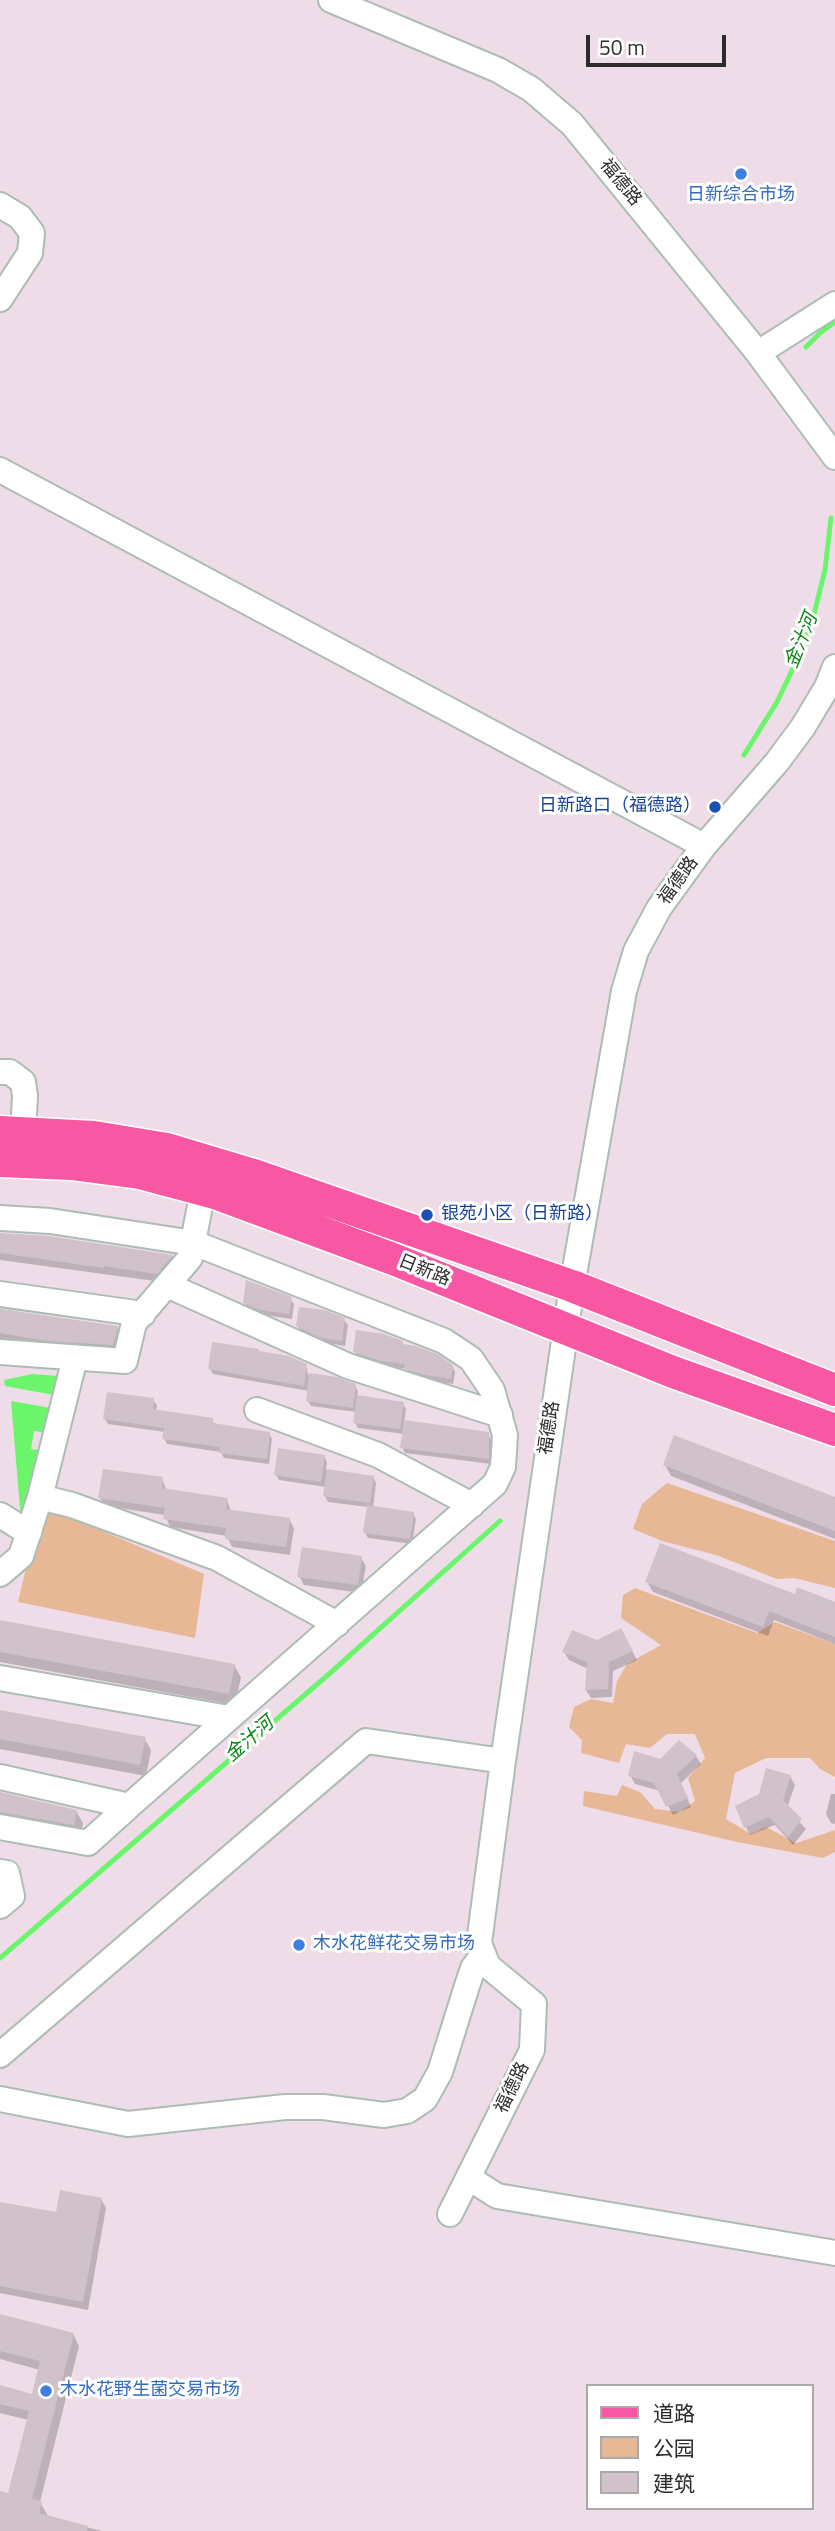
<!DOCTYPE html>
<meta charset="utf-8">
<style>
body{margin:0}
#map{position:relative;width:835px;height:2531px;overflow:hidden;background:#eedde8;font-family:"Titillium Web","Noto Sans SC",sans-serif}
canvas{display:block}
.legend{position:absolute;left:586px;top:2384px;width:228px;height:126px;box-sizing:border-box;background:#fff;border:2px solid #aaa;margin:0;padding:9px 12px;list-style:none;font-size:21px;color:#2b2b2b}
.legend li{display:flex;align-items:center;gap:14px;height:35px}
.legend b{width:35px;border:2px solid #aaa}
.scale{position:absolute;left:586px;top:35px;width:140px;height:32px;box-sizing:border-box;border:4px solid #2b2b2b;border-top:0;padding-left:9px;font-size:21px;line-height:24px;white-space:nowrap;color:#2b2b2b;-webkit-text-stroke:5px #fff;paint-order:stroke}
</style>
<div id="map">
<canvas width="835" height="2531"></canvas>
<ul class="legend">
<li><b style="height:9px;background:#f857a4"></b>道路</li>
<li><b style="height:19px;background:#e7b896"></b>公园</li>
<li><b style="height:19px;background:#d0c1cb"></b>建筑</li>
</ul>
<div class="scale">50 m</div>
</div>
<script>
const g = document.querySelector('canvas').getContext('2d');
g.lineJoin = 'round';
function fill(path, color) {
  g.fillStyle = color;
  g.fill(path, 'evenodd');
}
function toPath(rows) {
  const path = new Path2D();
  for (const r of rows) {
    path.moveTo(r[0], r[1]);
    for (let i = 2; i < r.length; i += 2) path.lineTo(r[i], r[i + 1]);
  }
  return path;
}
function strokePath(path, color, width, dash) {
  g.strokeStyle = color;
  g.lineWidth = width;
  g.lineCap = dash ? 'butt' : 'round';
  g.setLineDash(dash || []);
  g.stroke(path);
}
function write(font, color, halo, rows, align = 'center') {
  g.font = font + ' "Titillium Web","Noto Sans SC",sans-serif';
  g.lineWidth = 6;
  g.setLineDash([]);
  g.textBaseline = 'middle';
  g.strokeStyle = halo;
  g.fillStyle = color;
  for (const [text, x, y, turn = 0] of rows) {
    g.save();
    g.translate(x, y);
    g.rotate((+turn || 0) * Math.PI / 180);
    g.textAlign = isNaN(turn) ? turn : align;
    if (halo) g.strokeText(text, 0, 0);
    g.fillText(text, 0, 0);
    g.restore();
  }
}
fill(toPath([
 [667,1483,835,1541,835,1588,794,1578,777,1579,716,1555,662,1541,633,1529,642,1504],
 [41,1505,204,1574,195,1638,18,1602],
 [635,1588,757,1633,775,1622,835,1644,835,1777,820,1769,810,1758,766,1758,735,1773,726,1819,751,1834,766,1827,796,1843,835,1830,835,1852,823,1858,737,1842,583,1806,584,1791,617,1796,622,1785,640,1792,655,1809,680,1812,695,1801,688,1778,705,1758,695,1734,667,1734,650,1748,626,1744,619,1763,581,1753,582,1740,569,1727,574,1707,591,1699,613,1703,617,1681,627,1664,661,1645,621,1618,623,1595]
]), '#e7b896');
fill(toPath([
 [32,1374,58,1376,54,1395,5,1386,4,1380],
 [11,1401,51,1408,47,1433,34,1431,31,1449,44,1451,21,1520]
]), '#6af56d');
fill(toPath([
 [0,1235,172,1256,176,1265,162,1282,0,1260],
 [290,1299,294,1304,292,1319,264,1315,248,1308,244,1302],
 [0,1309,117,1327,122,1336,118,1353,0,1341],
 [344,1320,348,1325,345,1346,326,1343,301,1332,298,1326],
 [404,1346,452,1366,455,1372,453,1384,430,1381,409,1374,407,1369,385,1366,358,1357,355,1352],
 [260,1353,306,1365,308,1375,337,1379,355,1386,358,1391,357,1397,403,1404,406,1409,404,1422,487,1433,491,1439,491,1464,405,1453,402,1447,404,1434,358,1428,355,1422,356,1412,311,1406,308,1401,309,1391,213,1374,210,1369],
 [153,1400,157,1405,156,1411,212,1420,216,1426,269,1434,272,1439,269,1464,224,1458,221,1452,167,1444,164,1438,165,1432,108,1424,105,1419],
 [324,1456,327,1462,326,1470,373,1477,376,1483,373,1508,413,1514,416,1519,412,1544,368,1538,365,1532,368,1507,328,1502,325,1496,326,1487,279,1480,276,1475],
 [665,1465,835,1499,835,1539,671,1476],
 [162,1479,167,1491,227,1500,231,1511,289,1519,294,1528,290,1555,232,1547,227,1536,170,1527,165,1515,105,1506,100,1498],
 [361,1558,366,1566,361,1593,304,1585,299,1576],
 [647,1582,796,1597,835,1604,835,1644,774,1620,768,1636,653,1592],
 [0,1622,234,1665,241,1677,235,1705,0,1662],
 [621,1630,637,1660,613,1671,612,1697,591,1698,586,1690,588,1669,569,1660,564,1652,598,1642],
 [0,1712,144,1738,151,1750,146,1776,0,1749],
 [696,1756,701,1764,681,1783,691,1807,673,1815,660,1791,635,1784,630,1775,661,1761],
 [790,1776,795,1785,787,1808,806,1829,793,1845,775,1825,750,1835,746,1827],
 [0,1794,76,1811,83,1823,81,1836,0,1826],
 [831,1794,835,1794,835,1824,831,1823,826,1814],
 [101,2199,106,2208,88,2310,0,2293,0,2204,57,2214],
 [0,2316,73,2334,79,2346,40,2502,47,2514,47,2517,102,2531,0,2531,0,2492,9,2495,28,2420,0,2413,0,2387,33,2396,40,2370,0,2359]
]), '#0003');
strokePath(toPath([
 [806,347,821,332,835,322],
 [744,755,777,702,796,662,813,618,825,570,831,518],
 [0,1958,329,1674,500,1521]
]), '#6af56d', 5);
fill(toPath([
 [0,1233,48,1236,173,1255,157,1274,104,1266,104,1268,0,1253],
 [246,1280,292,1297,289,1314,260,1310,243,1303],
 [299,1307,325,1310,345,1318,342,1341,321,1338,296,1326],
 [0,1309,118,1326,113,1345,48,1341,0,1333],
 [356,1330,384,1334,403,1341,403,1344,416,1346,437,1354,453,1365,451,1379,426,1375,404,1369,405,1364,381,1361,353,1352],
 [212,1342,259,1349,259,1351,289,1356,307,1364,304,1386,208,1369],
 [309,1373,337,1377,356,1384,353,1408,306,1401],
 [107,1392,154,1398,153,1409,213,1418,213,1423,270,1432,267,1459,219,1453,220,1447,162,1439,164,1428,103,1419],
 [357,1395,404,1402,400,1429,353,1423],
 [404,1420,489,1432,489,1459,400,1448],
 [674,1435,835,1497,835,1531,663,1465],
 [278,1448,325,1455,321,1482,274,1475],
 [103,1469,163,1477,162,1488,228,1498,226,1509,290,1518,286,1547,225,1539,226,1528,163,1519,165,1508,98,1498],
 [327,1469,374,1476,370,1503,323,1496],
 [367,1505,414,1512,410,1539,363,1533],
 [660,1543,795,1594,797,1587,835,1602,835,1637,769,1611,763,1627,645,1582],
 [302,1547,362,1556,358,1585,297,1577],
 [0,1620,235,1664,229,1694,0,1652],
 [621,1628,633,1651,609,1662,608,1689,585,1690,587,1662,562,1652,572,1630,597,1640],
 [0,1710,146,1737,140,1765,0,1739],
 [679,1740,697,1755,677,1774,688,1798,666,1807,654,1783,628,1776,634,1751,660,1759],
 [766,1768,791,1775,783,1800,802,1819,788,1837,769,1817,744,1828,735,1806,759,1794],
 [0,1792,77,1810,74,1825,0,1812],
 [60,2190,102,2198,83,2302,0,2286,0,2202,56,2212],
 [0,2314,74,2333,32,2499,42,2501,39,2513,88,2526,87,2531,0,2531,0,2491,8,2493,29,2411,0,2404,0,2385,32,2394,40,2361,0,2351]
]), '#d0c1cb');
const minor = toPath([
 [331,0,498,70,531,89,572,124,758,353,835,457],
 [0,205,20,217,32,233,30,253,0,299],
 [758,353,835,304],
 [0,470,704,846],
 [0,1072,10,1072,23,1082,25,1096,23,1133],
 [0,1218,50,1221,194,1243,444,1341,471,1359,492,1390,505,1435,503,1467,495,1484,129,1806,0,1777],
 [167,1285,348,1366,500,1415],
 [0,1294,143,1314],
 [0,1352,125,1361,134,1323,190,1258,203,1190],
 [257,1410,378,1455,472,1505],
 [40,1497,72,1505,217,1558,337,1624],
 [0,1515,29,1533],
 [0,1574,21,1556,40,1497,75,1358],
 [0,1678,229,1718],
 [0,1827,88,1843,129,1806],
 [0,1872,7,1873,12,1896,0,1906],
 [0,2055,366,1741,503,1761],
 [0,2099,128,2124,285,2107,323,2107,384,2115,407,2111,425,2099,440,2072,466,1989,473,1968,482,1956],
 [469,2178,497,2196,835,2253],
 [450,2214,532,2050,534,2004,488,1966,479,1943,503,1761,572,1286,624,991,636,951,659,908,704,846,777,762,803,727,827,687,835,667]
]);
const major = toPath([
 [0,1132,94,1137,167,1149,257,1176,572,1286,835,1390],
 [0,1161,71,1164,140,1173,215,1193,393,1259,673,1372,835,1430]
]);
strokePath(minor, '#adbcb5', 28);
strokePath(major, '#fff', 35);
strokePath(minor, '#fff', 24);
strokePath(major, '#f857a4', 32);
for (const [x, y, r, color] of [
 [741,174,7,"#3f7fe0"],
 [715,807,7,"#1a4fb4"],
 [427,1215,7,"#1a4fb4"],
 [299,1945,7,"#3f7fe0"],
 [46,2391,7,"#3f7fe0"]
]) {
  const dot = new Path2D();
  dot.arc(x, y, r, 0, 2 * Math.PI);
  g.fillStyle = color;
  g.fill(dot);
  strokePath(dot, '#fff', 2.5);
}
write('18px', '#2b2b2b', '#fff', [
 ["福德路",620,183,51],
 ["福德路",679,881,-54],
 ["日新路",424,1271,22],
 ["福德路",550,1428,-81],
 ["福德路",513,2088,-64]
]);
write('18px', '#366cbe', '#fff', [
 ["日新综合市场",741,196,"center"],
 ["木水花鲜花交易市场",313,1945],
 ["木水花野生菌交易市场",60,2391]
], 'left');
write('18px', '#164399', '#fff', [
 ["日新路口（福德路）",701,807],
 ["银苑小区（日新路）",441,1215,"left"]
], 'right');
write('italic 19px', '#088715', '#fff', [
 ["金汁河",802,641,-68],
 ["金汁河",250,1740,-41]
]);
</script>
